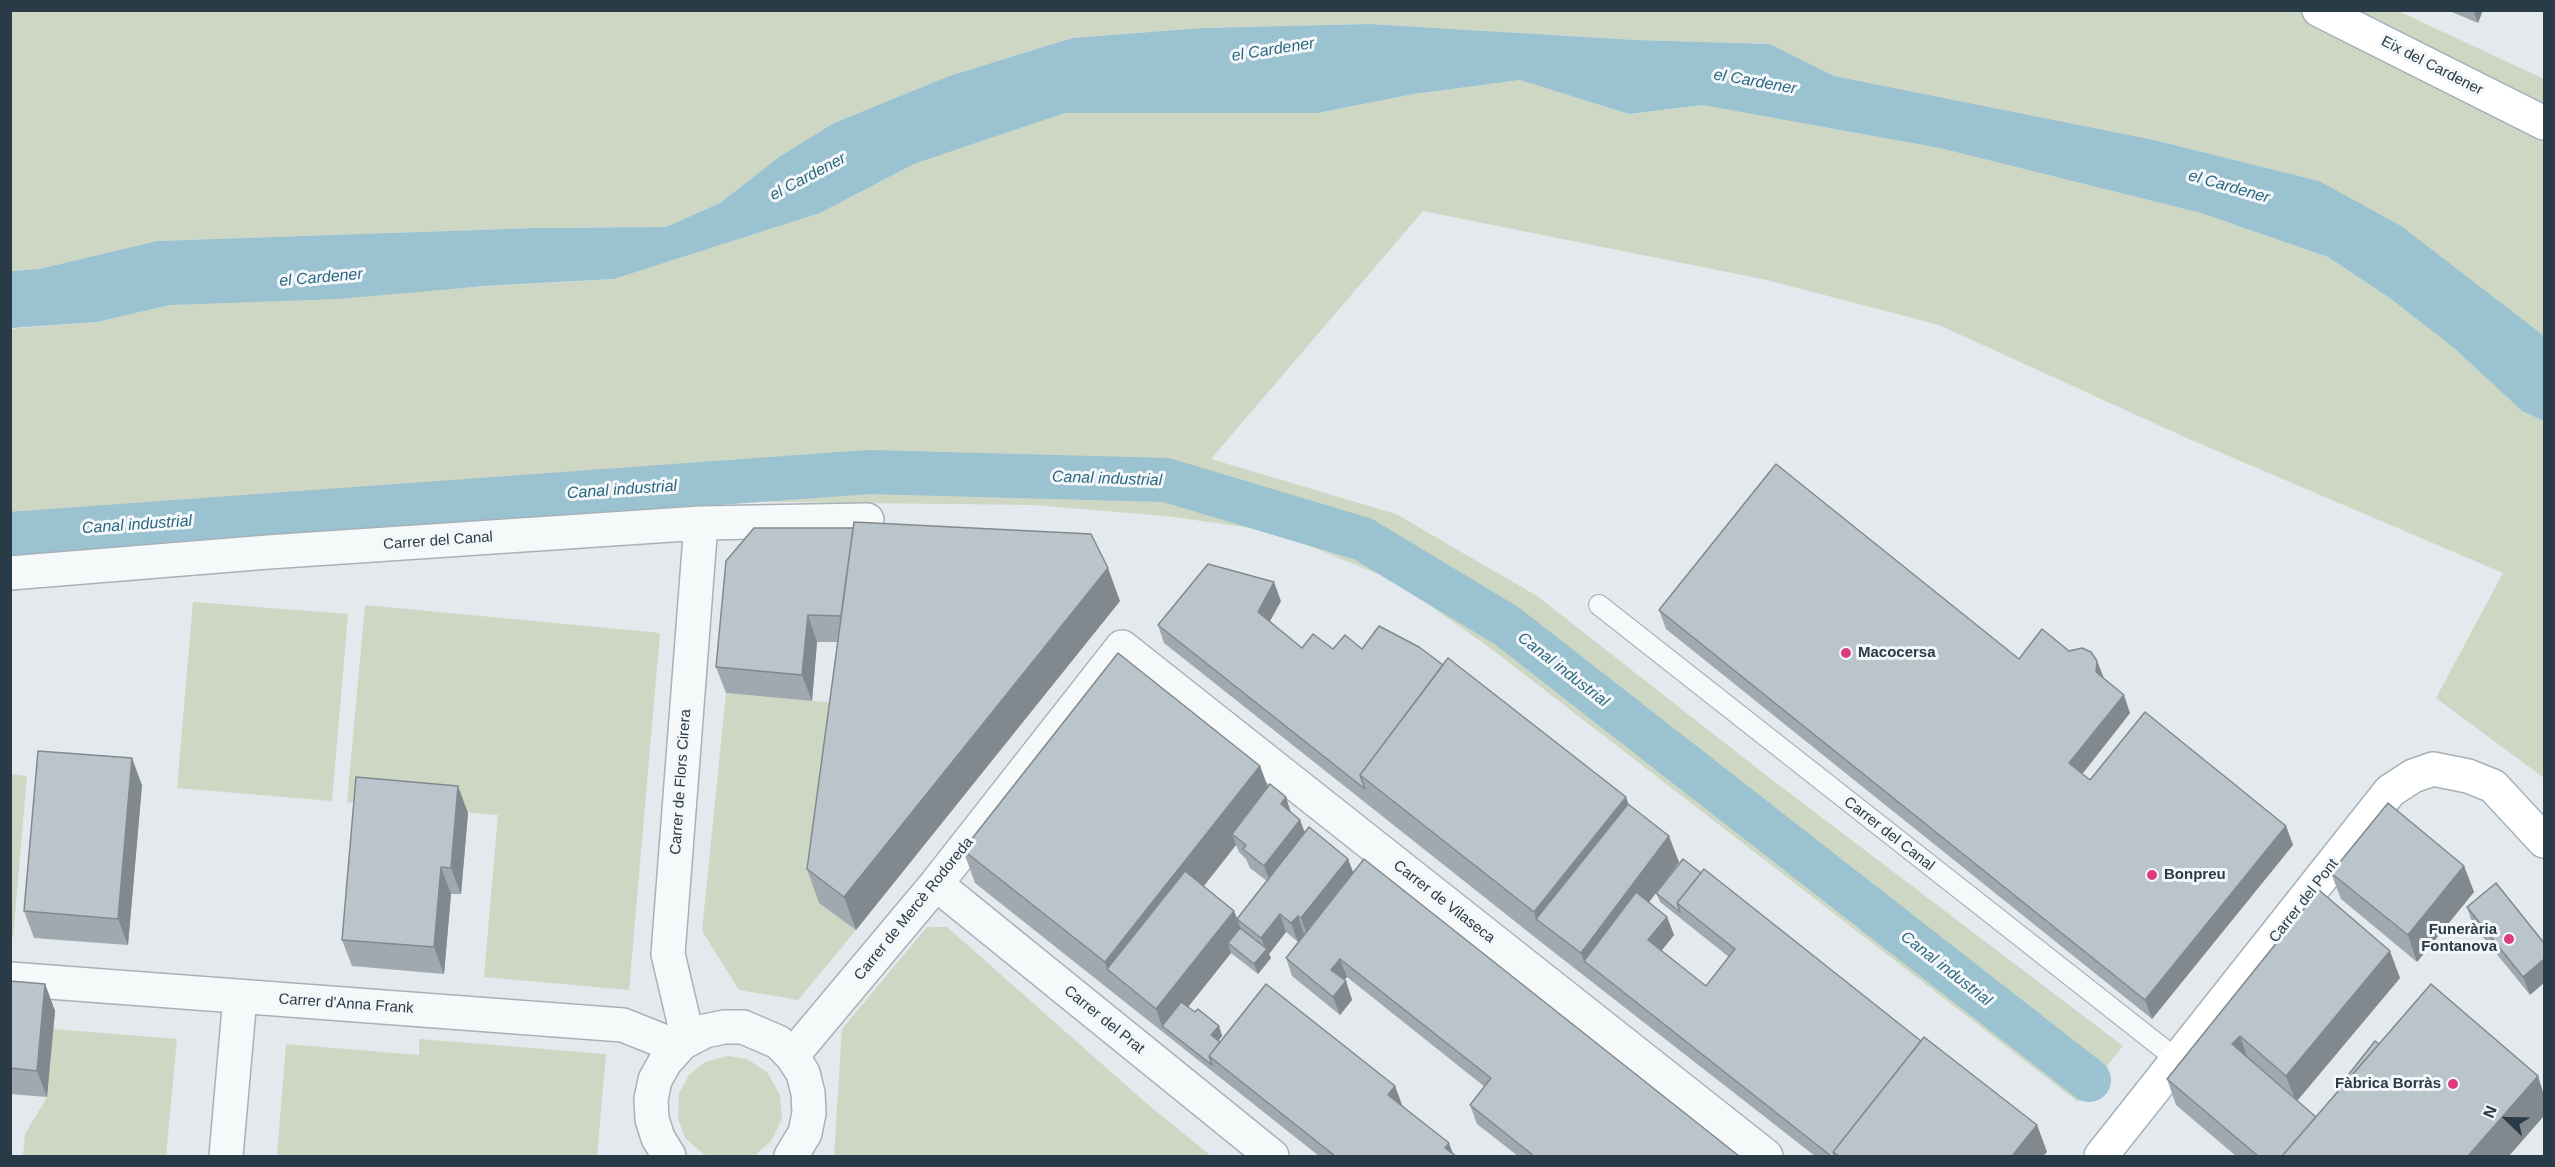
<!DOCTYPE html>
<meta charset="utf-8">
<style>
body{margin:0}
#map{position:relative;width:2555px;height:1167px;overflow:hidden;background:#e3e9ed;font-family:Helvetica,sans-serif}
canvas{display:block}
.frame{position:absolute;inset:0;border:12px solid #283b47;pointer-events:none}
.north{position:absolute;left:2477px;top:1089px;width:60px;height:60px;-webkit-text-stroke:4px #f3f7f9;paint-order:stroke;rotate:293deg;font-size:16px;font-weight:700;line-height:24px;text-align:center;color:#283b47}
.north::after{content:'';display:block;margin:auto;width:21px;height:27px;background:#283b47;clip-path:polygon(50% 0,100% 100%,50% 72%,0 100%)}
</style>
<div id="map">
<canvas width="2555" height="1167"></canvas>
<div class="frame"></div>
<div class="north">N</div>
</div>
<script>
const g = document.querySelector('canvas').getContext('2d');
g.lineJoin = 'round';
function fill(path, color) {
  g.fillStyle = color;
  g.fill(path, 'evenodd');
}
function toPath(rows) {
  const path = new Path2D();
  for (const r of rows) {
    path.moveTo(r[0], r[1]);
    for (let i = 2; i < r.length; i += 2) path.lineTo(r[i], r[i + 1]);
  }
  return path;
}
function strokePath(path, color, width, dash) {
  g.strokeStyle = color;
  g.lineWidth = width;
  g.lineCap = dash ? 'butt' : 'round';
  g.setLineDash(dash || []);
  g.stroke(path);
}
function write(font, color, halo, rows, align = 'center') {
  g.font = font + ' Helvetica,sans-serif';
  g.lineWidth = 6;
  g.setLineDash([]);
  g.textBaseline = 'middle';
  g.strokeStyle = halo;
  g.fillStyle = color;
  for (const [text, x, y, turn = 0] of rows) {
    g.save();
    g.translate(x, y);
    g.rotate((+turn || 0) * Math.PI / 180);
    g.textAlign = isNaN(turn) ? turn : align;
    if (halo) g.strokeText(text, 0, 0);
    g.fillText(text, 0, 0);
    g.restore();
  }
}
fill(toPath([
 [10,11,2398,11,2544,79,2544,336,2319,181,2154,140,1834,76,1770,44,1635,40,1370,24,1202,28,1071,38,949,76,832,124,779,157,720,203,666,227,536,228,157,241,39,269,11,271],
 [1520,80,1629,114,1702,105,1941,148,2201,213,2328,257,2391,299,2454,348,2522,411,2544,421,2544,778,2436,698,2503,573,2189,439,1939,325,1767,280,1423,211,1211,459,1396,514,1537,596,1767,776,2123,1046,2078,1102,1489,647,1393,580,1273,531,1166,516,1034,505,698,501,11,546,10,329,97,322,170,305,614,279,820,213,914,164,1065,113,1317,113,1414,94],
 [193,602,348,614,332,801,177,788],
 [365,605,660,633,629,990,484,977,498,815,347,802],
 [726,693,846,704,856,930,798,1000,739,990,702,931],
 [11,774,27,776,13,937,10,937],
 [927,927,947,927,1145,1102,1211,1156,834,1156,842,1029],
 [53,1029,177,1039,166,1156,23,1156,25,1134,47,1097],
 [419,1039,606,1054,597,1156,277,1156,286,1044,419,1055],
 [727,1056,747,1059,767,1072,780,1095,782,1119,771,1141,754,1156,706,1156,686,1139,678,1119,679,1094,689,1075,705,1062]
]), '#cdd7c3');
fill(toPath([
 [1370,24,1635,40,1770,44,1834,76,2154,140,2319,181,2401,226,2544,336,2544,421,2522,411,2454,348,2391,299,2328,257,2201,213,1940,148,1702,105,1629,114,1520,80,1414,94,1317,113,1065,113,914,164,820,213,614,279,485,286,338,299,170,305,97,322,11,328,11,271,39,269,157,241,536,228,666,227,720,203,779,157,832,124,949,76,1072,38,1202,28]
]), '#9ac2d0');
strokePath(toPath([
 [10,534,869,472,1166,480,1363,539,1507,626,2089,1080]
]), '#9ac2d0', 44);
const lane = toPath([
 [1599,605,2179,1061]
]);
const street = toPath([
 [10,573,268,552,701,523,867,520],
 [936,884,1272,1156],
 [10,979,623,1025,678,1047],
 [688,1039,668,954,701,523],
 [792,1056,936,884,1122,647,1766,1156],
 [226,1156,240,997],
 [669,1156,658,1138,652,1119,651,1099,655,1080,665,1062,682,1043,705,1031,724,1027,743,1027,778,1042,792,1056,803,1073,808,1093,809,1113,805,1133,791,1156]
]);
const secondary = toPath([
 [2101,1156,2390,791,2413,776,2433,769,2468,776,2493,786,2544,841]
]);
const primary = toPath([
 [2319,10,2544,123]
]);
strokePath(lane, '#a7b1b8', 22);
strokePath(street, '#a7b1b8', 36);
strokePath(secondary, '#a7b1b8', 36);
strokePath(primary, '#a0b1ba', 36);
strokePath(lane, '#f6f9fa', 20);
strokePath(street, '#f6f9fa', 33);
strokePath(secondary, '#fff', 33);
strokePath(primary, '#fff', 33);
fill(toPath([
 [2447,10,2483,10,2478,23],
 [726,561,1120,601,856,930,819,903,807,869,838,642,817,642,812,701,726,693,716,667],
 [1281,601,1270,621,1302,648,1362,649,1443,665,1626,797,1628,804,1679,862,1649,902,1667,917,1674,935,1661,951,1706,986,1729,957,1660,902,1656,893,1683,859,1921,1041,2037,1125,2047,1152,2043,1156,1815,1156,1546,946,1164,643,1158,625],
 [1659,610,2019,659,2069,651,2097,661,2104,678,2130,713,2082,774,2090,780,2286,826,2293,845,2152,1019,1666,629],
 [1260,766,1268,787,1291,813,1305,832,1348,859,1353,873,1739,1156,1518,1156,1477,1124,1470,1105,1485,1087,1347,977,1344,980,1346,981,1352,1000,1340,1015,1292,976,1286,958,1298,942,1286,932,1269,954,1271,958,1258,974,1231,953,1188,1007,1195,1012,1219,1026,1222,1036,1218,1041,1220,1042,1395,1086,1402,1105,1456,1156,1319,1156,975,883,963,850],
 [1236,845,1239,852,1246,859,1250,868,1267,881,1237,919,1234,911,1204,886],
 [142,785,128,945,34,938,24,911],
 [468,813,461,894,451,894,444,974,352,966,342,940],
 [2464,866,2474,892,2417,962,2341,899,2331,873],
 [2496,883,2530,995,2473,925,2467,907],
 [2319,890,2400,978,2297,1101,2316,1117,2350,1077,2349,1074,2509,1156,2236,1156,2176,1105,2167,1079],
 [10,981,45,984,55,1011,47,1097,10,1094]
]), '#9fa9af');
fill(toPath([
 [2473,10,2483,10,2478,23],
 [1108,568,1120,601,856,930,844,897],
 [1274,582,1281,601,1265,630,1258,612],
 [808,615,817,642,812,701,802,675],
 [2097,661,2104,679,2096,672],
 [2124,695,2130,713,2076,782,2069,763],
 [132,758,142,785,128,945,118,919],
 [1260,766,1272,799,1232,834,1236,845,1126,984,1107,969,1105,962],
 [458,786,468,813,461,894,451,868],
 [1286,797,1292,816,1281,804],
 [1626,797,1638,831,1536,919,1534,912],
 [1300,820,1307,838,1271,884,1264,866],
 [2286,826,2293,845,2152,1019,2145,1000],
 [1669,836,1679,862,1597,972,1584,961,1591,980,1581,953],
 [1348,859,1355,877,1308,937,1301,918],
 [2464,866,2474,892,2417,962,2408,935],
 [441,867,451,894,444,974,434,947],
 [1234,911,1244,937,1228,943,1231,953,1169,1031,1162,1026,1165,1035,1156,1009],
 [1280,914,1286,932,1269,954,1271,958,1258,974,1254,964,1266,950,1261,938],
 [1298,916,1304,934,1298,942,1291,923],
 [1667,917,1674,935,1655,959,1648,940],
 [2390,951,2400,978,2296,1102,2286,1076],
 [1340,959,1347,977,1338,988,1331,970],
 [2544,959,2544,983,2530,995,2523,977],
 [1346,981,1352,1000,1340,1015,1333,997],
 [45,984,55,1011,47,1097,37,1071],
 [1219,1026,1222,1036,1215,1045,1211,1035],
 [2240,1036,2249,1062,2232,1044],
 [2538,1076,2544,1095,2544,1116,2509,1156,2468,1156],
 [1395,1086,1402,1105,1388,1095],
 [2037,1125,2047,1152,2043,1156,2012,1156],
 [1449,1143,1454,1156,1445,1148]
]), '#82898e');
const building = toPath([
 [1776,464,2019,659,2042,629,2069,651,2082,648,2091,652,2097,661,2096,672,2124,695,2069,763,2090,780,2145,712,2286,826,2145,1000,1659,610,1776,464],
 [854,522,1091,534,1108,568,844,897,807,869,854,522],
 [754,528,853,528,841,616,808,615,802,675,716,667,726,561,754,528],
 [1208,564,1274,582,1258,612,1302,648,1313,634,1333,649,1345,635,1362,649,1379,626,1419,647,1443,665,1360,775,1365,789,1158,625,1208,564],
 [1118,653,1260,766,1105,962,963,850,1118,653],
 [1448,658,1626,797,1534,912,1360,775,1448,658],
 [38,751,132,758,118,919,24,911,38,751],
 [356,777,458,786,451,868,441,867,434,947,342,940,356,777],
 [1270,784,1286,797,1281,804,1300,820,1264,866,1243,849,1246,845,1232,834,1270,784],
 [2388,803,2464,866,2408,935,2331,873,2388,803],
 [1628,804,1669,836,1581,953,1536,919,1628,804],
 [1309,827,1348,859,1301,918,1298,916,1291,923,1280,914,1261,938,1237,919,1309,827],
 [1364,859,1739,1156,1534,1156,1470,1105,1491,1078,1340,959,1331,970,1346,981,1333,997,1286,958,1364,859],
 [1683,859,1701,873,1677,903,1680,912,1656,893,1683,859],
 [1704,869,1921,1041,1833,1152,1835,1156,1831,1156,1584,961,1636,892,1667,917,1648,940,1706,986,1735,949,1677,903,1704,869],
 [1185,871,1234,911,1156,1009,1107,969,1185,871],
 [2496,883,2544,943,2544,959,2523,977,2467,907,2496,883],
 [2319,890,2390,951,2286,1076,2240,1036,2232,1044,2316,1117,2282,1156,2258,1156,2167,1079,2319,890],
 [1240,928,1267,949,1254,964,1228,943,1240,928],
 [10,981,45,984,37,1071,10,1068,10,981],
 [1266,984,1395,1086,1388,1095,1449,1143,1445,1148,1456,1156,1335,1156,1209,1056,1266,984],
 [2431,984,2538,1076,2468,1156,2282,1156,2431,984],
 [1181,1002,1195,1012,1198,1009,1219,1026,1211,1035,1220,1042,1209,1056,1212,1065,1162,1026,1181,1002],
 [1924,1037,2037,1125,2012,1156,1839,1156,1833,1152,1924,1037],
 [2375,1041,2379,1044,2351,1076,2349,1074,2375,1041]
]);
fill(building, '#b9c4cb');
strokePath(building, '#82898e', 1.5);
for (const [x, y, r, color] of [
 [1846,653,6,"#de3b7d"],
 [2152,875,6,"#de3b7d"],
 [2509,939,6,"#de3b7d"],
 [2453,1084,6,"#de3b7d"]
]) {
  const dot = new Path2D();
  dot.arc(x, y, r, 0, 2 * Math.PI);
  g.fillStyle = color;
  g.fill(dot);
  strokePath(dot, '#f3f7f9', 2);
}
write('15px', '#283b47', '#f3f7f9', [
 ["Eix del Cardener",2432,66,27],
 ["Carrer del Canal",438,541,-4],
 ["Carrer de Flors Cirera",681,782,-86],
 ["Carrer del Canal",1889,834,38],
 ["Carrer del Pont",2304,901,-52],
 ["Carrer de Vilaseca",1444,902,38],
 ["Carrer de Mercè Rodoreda",914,909,-51],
 ["Carrer d'Anna Frank",346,1004,4],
 ["Carrer del Prat",1104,1020,39]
]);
write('bold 15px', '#283b47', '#f3f7f9', [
 ["Macocersa",1858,653],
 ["Bonpreu",2164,875],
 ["Funerària",2497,930,"right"],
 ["Fontanova",2497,947,"right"],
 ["Fàbrica Borràs",2441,1084,"right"]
], 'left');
write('italic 16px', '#2d6880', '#f3f7f9', [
 ["el Cardener",1273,50,-9],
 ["el Cardener",1755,82,10],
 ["el Cardener",808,177,-28],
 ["el Cardener",2229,187,16],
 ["el Cardener",321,278,-5],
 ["Canal industrial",1107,479,2],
 ["Canal industrial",622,490,-4],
 ["Canal industrial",137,525,-4],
 ["Canal industrial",1563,670,38],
 ["Canal industrial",1946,969,38]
]);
</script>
